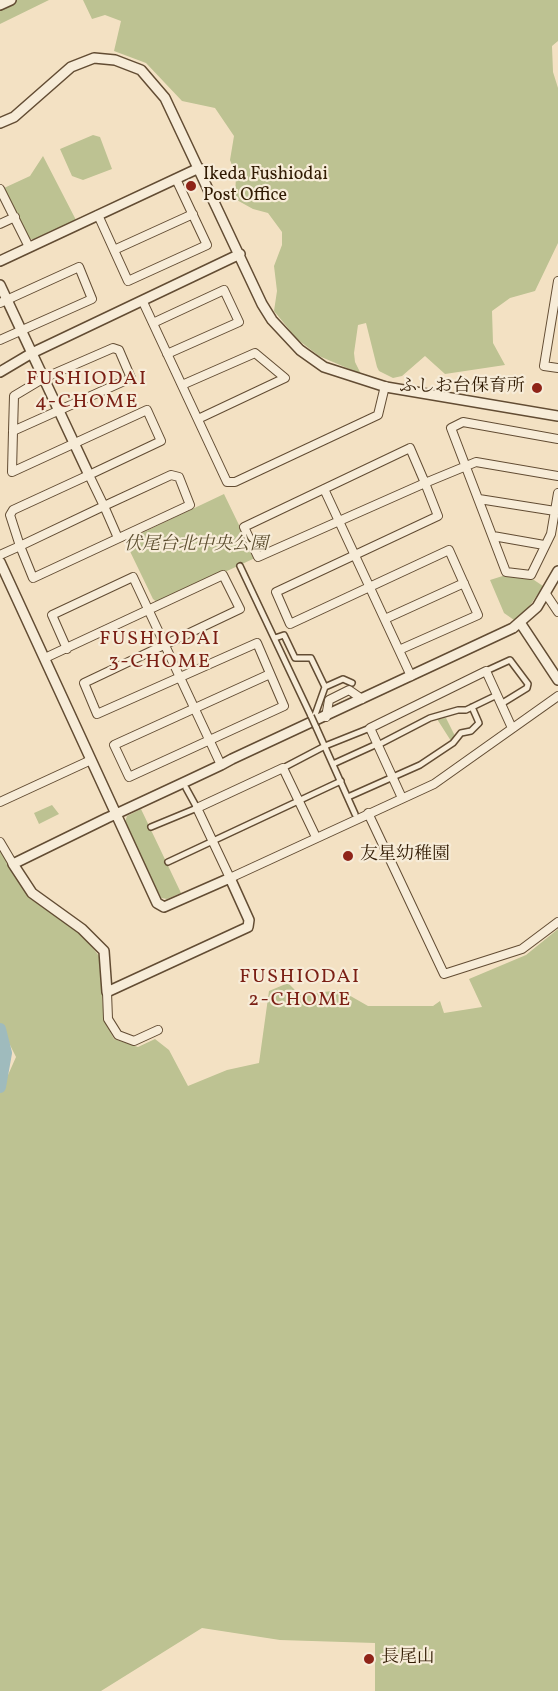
<!DOCTYPE html>
<meta charset="utf-8">
<style>
body{margin:0}
canvas{display:block;background:#f3e1c3}
</style>
<canvas width="558" height="1691"></canvas>
<script>
const g = document.querySelector('canvas').getContext('2d');
g.lineJoin = 'round';
function fill(path, color) {
  g.fillStyle = color;
  g.fill(path, 'evenodd');
}
function toPath(rows) {
  const path = new Path2D();
  for (const r of rows) {
    path.moveTo(r[0], r[1]);
    for (let i = 2; i < r.length; i += 2) path.lineTo(r[i], r[i + 1]);
  }
  return path;
}
function strokePath(path, color, width, dash) {
  g.strokeStyle = color;
  g.lineWidth = width;
  g.lineCap = dash ? 'butt' : 'round';
  g.setLineDash(dash || []);
  g.stroke(path);
}
function write(font, color, halo, rows, align = 'center') {
  g.font = font + ' Vollkorn,"Noto Serif JP",serif';
  g.lineWidth = 4.5;
  g.setLineDash([]);
  g.textBaseline = 'middle';
  g.strokeStyle = halo;
  g.fillStyle = color;
  for (const [text, x, y, turn = 0] of rows) {
    g.save();
    g.translate(x, y);
    g.rotate((+turn || 0) * Math.PI / 180);
    g.textAlign = isNaN(turn) ? turn : align;
    if (halo) g.strokeText(text, 0, 0);
    g.fillText(text, 0, 0);
    g.restore();
  }
}
fill(toPath([
 [0,0,49,0,0,24],
 [83,0,558,0,558,41,552,46,553,72,558,88,558,243,535,291,510,298,492,311,493,343,505,365,445,374,425,356,402,376,393,378,379,371,377,367,366,323,358,325,354,353,355,362,361,374,319,356,297,339,274,311,277,291,274,266,282,245,282,232,268,213,253,209,235,199,236,175,230,160,234,136,215,108,182,101,146,63,114,51,121,21,105,15,92,19],
 [93,135,100,137,112,169,83,180,72,176,60,149],
 [43,156,76,220,34,239,28,239,4,188,30,176],
 [224,494,255,558,158,603,153,599,125,541],
 [509,574,531,578,543,586,529,607,514,620,504,613,490,580],
 [446,718,455,736,451,741,437,719],
 [52,805,59,814,39,824,34,813],
 [141,809,181,893,167,899,161,898,125,822,127,816],
 [0,851,31,899,82,934,99,956,104,1020,114,1039,138,1047,155,1039,169,1050,188,1086,227,1070,259,1063,269,991,288,983,300,995,340,990,368,1006,433,1006,440,1001,444,1013,482,1007,469,979,526,955,558,929,558,1691,375,1691,375,1643,280,1640,202,1628,101,1691,0,1691,0,1093,16,1057,0,1025]
]), '#bdc292');
strokePath(toPath([
 [0,1029,6,1053,0,1087]
]), '#9fbbbd', 12);
const pedestrian = toPath([
 [240,566,311,716],
 [275,638,284,635,295,658,311,658,325,687,315,715],
 [486,671,510,660,528,684,527,688,501,704],
 [325,687,343,679,352,683],
 [316,727,355,814],
 [378,745,430,718,458,710,466,710,497,695],
 [333,764,377,744],
 [283,768,325,746,370,728],
 [348,797,420,765,453,743,461,733,471,731,479,723,472,707],
 [151,827,197,808,186,788],
 [168,862,341,781]
]);
const minor = toPath([
 [0,189,29,247],
 [98,215,128,281,207,245,176,179],
 [0,224,15,217],
 [114,250,193,214],
 [558,281,544,366,558,368],
 [143,302,227,482,235,482,378,415,385,386],
 [0,303,79,267,92,299,0,340],
 [153,323,224,290,239,322,167,354],
 [182,385,255,353,285,378,198,419],
 [13,431,131,378,119,350,113,348,44,378,14,396,13,431,12,472,147,410,161,441,89,475],
 [558,439,463,422,451,428,506,572,531,575,551,534,558,493],
 [324,489,411,676],
 [479,499,555,511],
 [493,536,544,545],
 [0,555,20,546,104,506,171,475,179,477,190,505,33,578,20,546,10,515,13,510,89,475,104,506,118,538],
 [546,594,558,612],
 [385,619,464,583],
 [67,649,52,615,133,577,221,765],
 [399,650,478,615,449,550,290,624,276,592,438,516,425,483,410,448,244,527,258,557,425,483,476,462,558,476],
 [45,658,223,575,240,609,84,683,97,714,257,643,284,706,129,777,114,745,270,674],
 [326,717,329,700,349,690,362,699],
 [402,798,370,728,486,671,512,728],
 [0,802,91,760],
 [368,813,444,974,522,949,558,922],
 [316,837,283,768,197,808,230,878,434,784,558,696],
 [0,842,13,864],
 [107,992,108,1019,118,1035,134,1041,158,1030]
]);
const tertiary = toPath([
 [0,5,11,0],
 [0,123,14,117,71,67,94,58,115,60,141,70,165,98,262,304,272,320,300,350,324,367,386,387,558,416],
 [0,261,199,168],
 [0,285,89,475],
 [0,372,32,353,240,254],
 [0,562,116,814,157,903,164,907,230,878,249,920,248,927,107,992,104,951,82,929,32,893,13,864,107,818,116,814,187,781,221,765,232,759,513,628,537,607,558,571],
 [521,624,558,680]
]);
strokePath(pedestrian, '#624c33', 8);
strokePath(minor, '#624c33', 10);
strokePath(tertiary, '#624c33', 12);
strokePath(pedestrian, '#f7ecd8', 5);
strokePath(minor, '#f7ecd8', 8);
strokePath(tertiary, '#f7ecd8', 9);
const pedestrianBridge = toPath([
 [311,716,316,727]
]);
strokePath(pedestrianBridge, '#624c33', 8, []);
strokePath(pedestrianBridge, '#f7ecd8', 5);
for (const [x, y, r, color] of [
 [191,186,6,"#8f2418"],
 [537,388,6,"#8f2418"],
 [348,856,6,"#8f2418"],
 [369,1659,6,"#8f2418"]
]) {
  const dot = new Path2D();
  dot.arc(x, y, r, 0, 2 * Math.PI);
  g.fillStyle = color;
  g.fill(dot);
  strokePath(dot, '#f7ecd8', 2);
}
write('18px', '#311b03', '#f7ecd8', [
 ["Ikeda Fushiodai",203,176],
 ["Post Office",203,197],
 ["ふしお台保育所",525,388,"right"],
 ["友星幼稚園",360,856],
 ["長尾山",381,1659]
], 'left');
write('italic 18px', '#5b4d2e', '#f7ecd8', [
 ["伏尾台北中央公園",196,546]
]);
g.letterSpacing = '1.5px';
write('20px', '#7a1f14', '#f7ecd8', [
 ["FUSHIODAI",87,380],
 ["4-CHOME",87,403],
 ["FUSHIODAI",160,640],
 ["3-CHOME",160,663],
 ["FUSHIODAI",300,978],
 ["2-CHOME",300,1001]
]);
g.letterSpacing = '0px';
</script>
